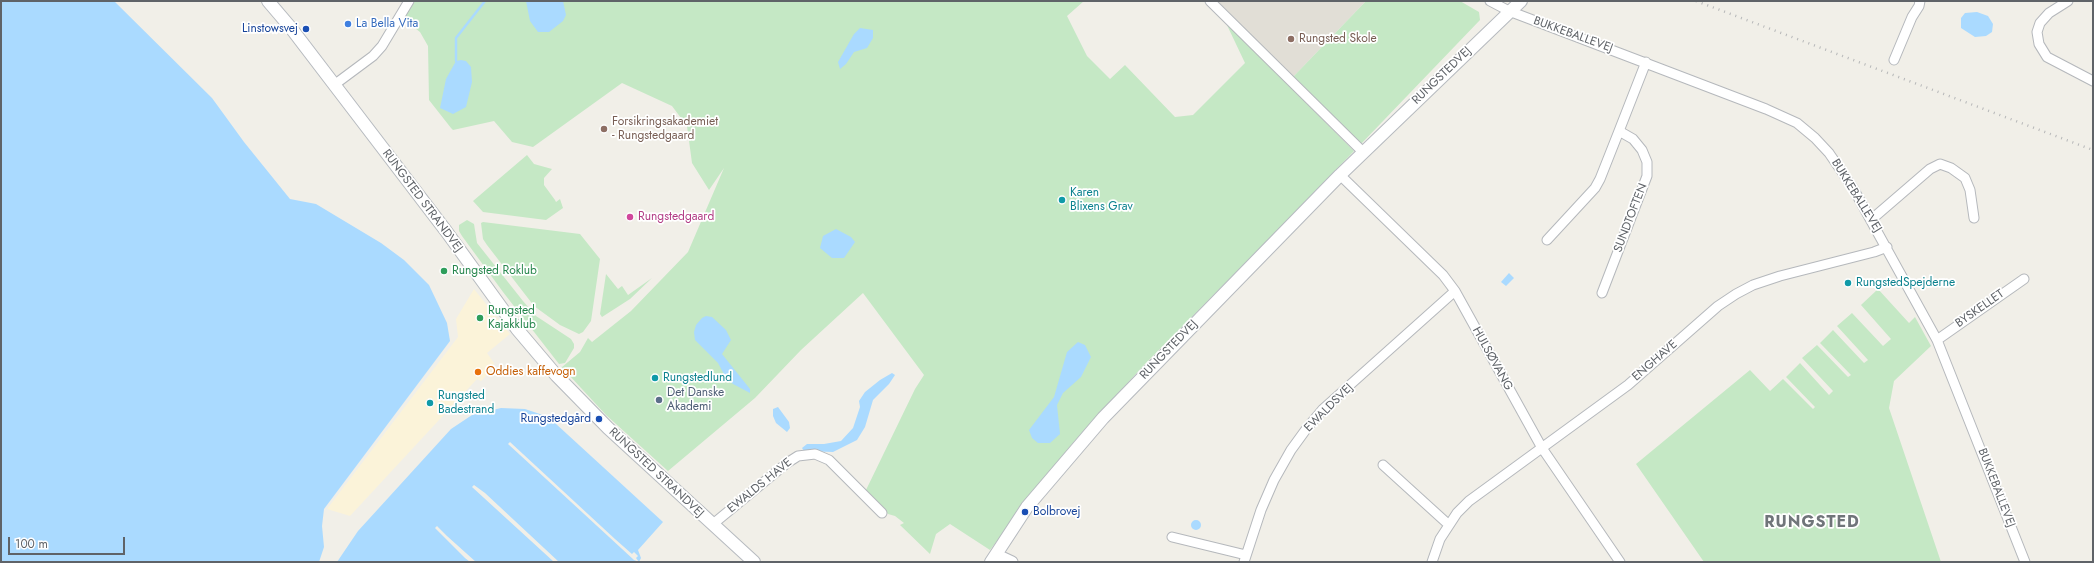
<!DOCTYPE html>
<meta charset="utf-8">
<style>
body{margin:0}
#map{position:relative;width:2094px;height:563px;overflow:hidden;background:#f1efe8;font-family:Jost,sans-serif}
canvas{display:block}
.frame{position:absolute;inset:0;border:2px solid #5f6368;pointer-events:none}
.scale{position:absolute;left:8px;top:537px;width:117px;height:18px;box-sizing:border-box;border:2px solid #5f6368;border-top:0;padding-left:5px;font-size:12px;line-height:14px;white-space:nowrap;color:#5f6368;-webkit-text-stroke:3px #fff;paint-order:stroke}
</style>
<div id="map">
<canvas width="2094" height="563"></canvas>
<div class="frame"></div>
<div class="scale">100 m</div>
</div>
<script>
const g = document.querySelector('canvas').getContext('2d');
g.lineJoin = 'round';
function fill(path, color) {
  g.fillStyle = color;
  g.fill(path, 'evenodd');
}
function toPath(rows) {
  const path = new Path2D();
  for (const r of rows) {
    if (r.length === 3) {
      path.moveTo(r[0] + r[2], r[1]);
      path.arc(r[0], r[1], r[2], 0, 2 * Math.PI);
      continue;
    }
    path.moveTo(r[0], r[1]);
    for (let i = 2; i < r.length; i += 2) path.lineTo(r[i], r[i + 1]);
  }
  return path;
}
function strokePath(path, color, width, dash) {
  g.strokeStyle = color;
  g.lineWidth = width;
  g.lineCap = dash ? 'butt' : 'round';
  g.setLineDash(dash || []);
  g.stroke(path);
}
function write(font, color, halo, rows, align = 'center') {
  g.font = font + ' Jost,sans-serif';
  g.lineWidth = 3.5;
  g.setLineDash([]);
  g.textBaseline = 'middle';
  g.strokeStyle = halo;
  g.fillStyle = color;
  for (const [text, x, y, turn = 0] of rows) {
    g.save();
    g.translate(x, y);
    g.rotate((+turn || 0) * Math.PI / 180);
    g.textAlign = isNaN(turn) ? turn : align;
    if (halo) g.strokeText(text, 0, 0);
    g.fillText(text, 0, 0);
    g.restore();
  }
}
fill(toPath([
 [1213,1,1366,1,1293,77]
]), '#e1ded6');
fill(toPath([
 [415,1,1084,1,1067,16,1087,56,1110,79,1125,65,1175,117,1193,115,1245,63,1226,23,1354,151,1266,242,1145,364,1072,444,990,550,950,524,936,534,930,554,900,525,904,523,895,516,888,514,866,490,915,389,924,375,863,293,801,350,755,398,668,471,606,415,581,388,559,364,503,292,462,236,459,231,459,225,467,220,474,224,477,243,523,301,536,316,571,339,574,344,574,348,565,363,559,364,562,367,580,352,588,338,592,342,631,311,688,252,724,168,709,190,692,163,687,126,672,106,622,83,533,147,512,142,494,121,453,130,451,128,429,100,428,46,420,32,403,19],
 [1366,1,1460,1,1479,12,1480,20,1360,145,1293,77],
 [527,155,534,164,552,169,544,178,544,185,555,200,556,202,560,199,563,208,546,220,483,212,473,201],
 [483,222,580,234,600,259,591,321,583,332,579,334,560,325,534,306,487,245,483,239,481,223],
 [606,274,618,289,622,286,628,295,652,278,630,299,602,317,600,314],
 [1878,289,1909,323,1915,317,1931,346,1894,381,1889,408,1941,562,1704,562,1636,464,1750,370,1770,391,1783,379,1813,409,1815,407,1786,377,1800,363,1829,395,1833,391,1802,358,1817,345,1848,377,1851,375,1820,343,1833,330,1864,363,1868,360,1837,326,1852,313,1883,346,1891,339,1861,305]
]), '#c5e8c5');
fill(toPath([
 [474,289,510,334,487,353,494,363,493,369,481,381,477,379,350,516,327,509,458,337,456,319]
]), '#fbf3d9');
fill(toPath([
 [1,1,114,1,212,98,244,142,290,199,316,204,381,243,404,260,429,285,447,323,450,341,324,509,322,526,324,547,319,562,1,562],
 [526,1,563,1,566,15,563,21,549,32,538,32,530,21],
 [1977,12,1988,16,1993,24,1992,32,1986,36,1975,37,1961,28,1961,18,1965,13],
 [860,28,873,30,873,38,867,48,854,52,846,64,840,69,838,62,854,34],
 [461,60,466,61,471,67,472,82,466,107,453,114,440,108,446,79,456,61],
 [836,229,851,237,855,242,844,258,832,258,820,248,823,236],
 [1509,273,1514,278,1506,286,1501,282],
 [706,316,712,317,726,330,731,340,722,354,750,389,750,393,733,384,726,378,718,363,695,340,694,332,696,325,702,318],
 [1078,342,1085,345,1091,357,1081,377,1063,393,1057,405,1060,434,1050,443,1038,443,1032,438,1029,430,1054,397,1067,352],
 [892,373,895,375,889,384,873,400,865,427,857,440,833,452,804,451,802,448,807,444,824,444,841,441,853,428,860,407,859,401,865,392,880,380],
 [778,407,789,422,790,428,787,432,776,423,773,416,773,409],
 [501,408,525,409,543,415,555,423,663,522,638,550,641,558,639,562,337,562,358,531,451,429,472,415],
 [1196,525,5]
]), '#aadaff');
fill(toPath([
 [510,442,615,539,632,554,634,552,638,556,636,558,639,562,634,560,520,455,508,444],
 [474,485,485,493,559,562,554,562,472,487],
 [437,526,447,536,476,562,470,562,465,558,435,528]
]), '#f1efe8');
strokePath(toPath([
 [456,61,456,38,485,1]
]), '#aadaff', 2.5);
const minor = toPath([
 [1210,1,1363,152],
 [1490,1,1509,11,1766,109,1797,123,1815,138,1829,153,1853,188,1937,340,2025,562],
 [2068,1,2049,13,2040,23,2037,32,2039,44,2047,57,2093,81],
 [1894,60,1912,17,1919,6,1920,1],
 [334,85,373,56,382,46,409,1],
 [1340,175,1443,275,1455,291,1542,448,1620,562],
 [1872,219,1930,169,1940,164,1951,168,1965,178,1970,190,1974,218],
 [1547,240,1595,188,1600,179,1619,131],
 [1602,293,1647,176,1647,162,1642,150,1633,139,1619,131,1646,62],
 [1937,340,2024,279],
 [1383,465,1449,525],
 [713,524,787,463,798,456,815,454,829,460,882,513],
 [1172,537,1246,555],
 [1244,562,1261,510,1274,480,1291,450,1307,428,1323,409,1455,291],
 [1432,562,1440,539,1457,513,1469,501,1628,385,1718,306,1736,294,1753,285,1780,276,1874,252,1887,247]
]);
const tertiary = toPath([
 [997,555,1012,562]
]);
const secondary = toPath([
 [268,1,291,28,446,231,517,329,556,375,608,428,754,562],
 [991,562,1027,507,1103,418,1340,175,1521,1]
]);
strokePath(minor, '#b5b8bc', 11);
strokePath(tertiary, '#b5b8bc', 13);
strokePath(secondary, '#b6babf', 14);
strokePath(minor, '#fff', 9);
strokePath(tertiary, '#fff', 11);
strokePath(secondary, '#fff', 12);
strokePath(toPath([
 [1696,1,2093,150]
]), '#b6b7b8', 2.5, [1, 5]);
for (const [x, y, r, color] of [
 [348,24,4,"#3f7fe0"],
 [306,29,4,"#1a4fb4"],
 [1291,39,4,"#8d6e63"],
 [604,129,4,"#8d6e63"],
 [1062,200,4,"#0f9aa8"],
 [630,217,4,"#d1479c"],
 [444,271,4,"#2e9e5b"],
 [1848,283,4,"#0f9aa8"],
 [480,318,4,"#2e9e5b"],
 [478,372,4,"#e8710a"],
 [655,378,4,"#0f9aa8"],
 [659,400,4,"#5c6f8a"],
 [430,403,4,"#0f9aa8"],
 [599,419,4,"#1a4fb4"],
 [1025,512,4,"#1a4fb4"]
]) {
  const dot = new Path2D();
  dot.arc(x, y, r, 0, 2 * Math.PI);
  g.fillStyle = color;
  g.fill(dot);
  strokePath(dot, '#fff', 1.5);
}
write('12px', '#366cbe', '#fff', [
 ["La Bella Vita",356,24]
], 'left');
write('12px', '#164399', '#fff', [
 ["Linstowsvej",298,29],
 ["Rungstedgård",591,419],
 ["Bolbrovej",1033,512,"left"]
], 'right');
write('12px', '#5f6368', '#fff', [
 ["BUKKEBALLEVEJ",1573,35,20],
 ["RUNGSTEDVEJ",1442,76,-44],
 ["BUKKEBALLEVEJ",1856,196,58],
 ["RUNGSTED STRANDVEJ",422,201,53],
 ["SUNDTOFTEN",1631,218,-69],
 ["BYSKELLET",1980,309,-35],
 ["RUNGSTEDVEJ",1169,350,-46],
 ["HULSØVANG",1492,359,61],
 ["ENGHAVE",1655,361,-41],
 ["EWALDSVEJ",1329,408,-45],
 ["RUNGSTED STRANDVEJ",656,473,43],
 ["EWALDS HAVE",760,486,-39],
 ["BUKKEBALLEVEJ",1996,488,69]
]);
write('12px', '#785e54', '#fff', [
 ["Rungsted Skole",1299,39],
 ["Forsikringsakademiet",612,122],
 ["- Rungstedgaard",612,136]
], 'left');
write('12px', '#0d838f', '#fff', [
 ["Karen",1070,193],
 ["Blixens Grav",1070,207],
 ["RungstedSpejderne",1856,283],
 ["Rungstedlund",663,378],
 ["Rungsted",438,396],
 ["Badestrand",438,410]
], 'left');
write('12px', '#b23c85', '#fff', [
 ["Rungstedgaard",638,217]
], 'left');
write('12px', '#27864d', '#fff', [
 ["Rungsted Roklub",452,271],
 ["Rungsted",488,311],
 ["Kajakklub",488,325]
], 'left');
write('12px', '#c56008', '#fff', [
 ["Oddies kaffevogn",486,372]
], 'left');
write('12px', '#4e5e75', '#fff', [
 ["Det Danske",667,393],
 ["Akademi",667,407]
], 'left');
g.letterSpacing = '1px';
write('bold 16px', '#70757a', '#fff', [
 ["RUNGSTED",1812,523]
]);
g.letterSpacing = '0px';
</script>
